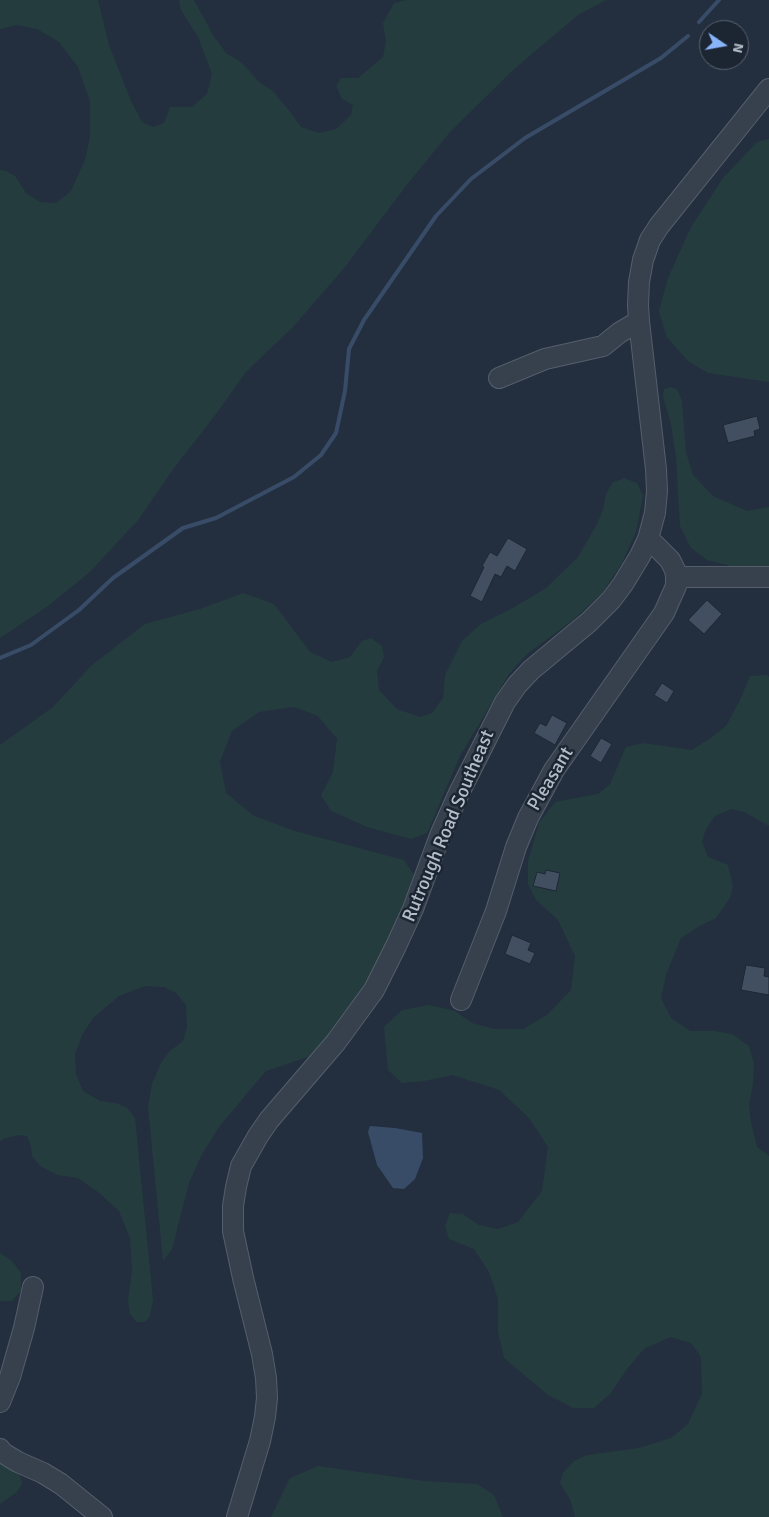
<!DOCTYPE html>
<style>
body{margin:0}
#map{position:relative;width:769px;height:1517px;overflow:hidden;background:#232f3e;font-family:Signika,sans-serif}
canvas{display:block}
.north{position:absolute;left:699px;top:20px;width:50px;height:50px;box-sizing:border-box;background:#1c2633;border:1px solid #58626f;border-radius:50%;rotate:102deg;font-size:14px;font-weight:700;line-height:20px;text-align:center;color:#b3bcc9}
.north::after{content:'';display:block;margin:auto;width:18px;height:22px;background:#88b4fa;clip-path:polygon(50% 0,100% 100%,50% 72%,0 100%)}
</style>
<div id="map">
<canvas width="769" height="1517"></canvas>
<div class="north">N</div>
</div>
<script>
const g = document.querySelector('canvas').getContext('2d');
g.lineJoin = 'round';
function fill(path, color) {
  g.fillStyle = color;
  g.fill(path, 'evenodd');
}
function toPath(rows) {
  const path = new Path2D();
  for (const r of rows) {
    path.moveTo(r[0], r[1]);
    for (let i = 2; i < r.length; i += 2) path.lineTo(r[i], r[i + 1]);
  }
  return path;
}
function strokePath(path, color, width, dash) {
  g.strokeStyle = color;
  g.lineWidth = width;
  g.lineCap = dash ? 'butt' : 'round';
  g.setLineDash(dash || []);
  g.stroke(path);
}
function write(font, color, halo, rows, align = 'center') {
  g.font = font + ' Signika,sans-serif';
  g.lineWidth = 5;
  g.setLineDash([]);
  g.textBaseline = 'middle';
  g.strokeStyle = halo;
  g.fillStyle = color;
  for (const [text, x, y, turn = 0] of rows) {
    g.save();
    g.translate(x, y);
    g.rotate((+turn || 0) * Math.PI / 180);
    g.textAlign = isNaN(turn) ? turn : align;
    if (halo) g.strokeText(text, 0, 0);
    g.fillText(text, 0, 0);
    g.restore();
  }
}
fill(toPath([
 [0,0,98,0,109,45,131,101,142,122,153,127,164,123,170,107,192,107,207,94,212,74,198,37,181,10,179,0,194,0,213,35,227,54,241,62,260,83,273,91,291,113,301,127,319,133,336,129,351,115,353,105,342,99,336,86,341,78,358,78,383,57,386,41,383,23,394,3,407,0,606,0,578,15,513,70,450,132,409,182,345,267,293,327,246,372,216,414,174,468,138,520,90,572,48,606,0,638,0,170,6,171,15,176,26,193,40,202,56,203,71,191,86,157,90,137,90,101,78,67,59,42,37,29,16,25,0,29],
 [769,139,769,382,708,373,688,361,666,336,659,311,668,278,691,227,723,178,757,142],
 [670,387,677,389,682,401,686,452,693,475,713,496,747,511,769,507,769,568,730,566,707,560,691,548,680,526,676,457,671,424,663,397,664,389],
 [624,478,637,483,643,496,636,532,622,563,602,593,573,620,527,654,509,674,460,756,427,833,411,839,367,827,331,811,321,795,333,772,337,739,318,716,294,707,259,712,232,731,220,762,226,793,254,816,295,831,404,860,414,875,387,949,352,1004,311,1056,266,1071,219,1127,201,1156,189,1183,172,1249,163,1261,148,1106,152,1084,161,1063,170,1051,183,1041,187,1027,186,1005,176,993,164,987,145,986,119,996,93,1018,82,1035,75,1054,76,1074,83,1091,100,1101,116,1103,127,1108,135,1118,153,1300,150,1316,145,1322,137,1322,130,1314,128,1301,132,1271,130,1238,119,1211,98,1192,78,1178,57,1175,40,1166,32,1156,31,1146,27,1136,18,1135,3,1139,0,1142,0,745,53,707,92,665,145,624,200,609,243,593,274,604,310,652,332,662,350,657,362,641,371,638,382,646,384,657,377,671,379,690,397,709,420,717,432,713,443,698,445,675,462,641,481,624,513,608,546,588,578,557,597,524,603,510,606,494,612,483],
 [767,675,769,677,769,826,744,812,731,809,715,816,706,829,702,841,708,857,728,865,733,886,730,898,716,918,698,927,681,938,666,975,661,998,671,1018,690,1031,714,1031,732,1034,749,1046,754,1064,753,1084,749,1104,751,1122,757,1147,769,1156,769,1517,575,1517,570,1499,560,1483,563,1473,574,1461,587,1455,639,1448,671,1438,688,1424,702,1393,701,1357,691,1343,671,1337,645,1348,627,1369,610,1394,594,1408,573,1408,548,1395,504,1358,498,1332,498,1299,489,1272,474,1249,449,1239,445,1226,450,1213,463,1214,479,1225,498,1229,518,1222,542,1191,548,1147,529,1118,499,1090,453,1075,424,1081,402,1083,388,1070,384,1027,402,1010,429,1005,455,1011,472,1023,494,1029,523,1029,547,1015,571,990,575,956,558,920,536,900,528,884,528,861,539,823,555,802,598,794,610,784,626,747,643,743,692,750,712,737,726,726,740,700,750,676],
 [0,1253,12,1261,21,1273,21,1291,12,1301,0,1301],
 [0,1462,12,1466,20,1476,22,1483,17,1492,0,1504],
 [318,1466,424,1481,477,1484,494,1495,503,1517,271,1517,290,1478]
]), '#253c3f');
fill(toPath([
 [370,1126,395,1128,422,1133,423,1158,415,1179,404,1189,393,1188,377,1165,368,1132]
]), '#384c68');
strokePath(toPath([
 [699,22,719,0],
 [0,658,31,645,79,610,113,578,183,528,216,518,294,477,321,455,336,433,345,391,349,349,364,320,436,216,471,179,525,138,661,58,688,36]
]), '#384c68', 4);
const building = toPath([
 [757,416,760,429,754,431,755,436,728,443,723,425,757,416],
 [508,538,527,549,515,571,507,566,501,577,495,574,482,602,470,596,484,567,482,566,490,552,497,556,508,538],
 [707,600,722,614,704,634,688,620,707,600],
 [662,683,674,691,667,703,654,695,662,683],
 [552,715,567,723,555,745,534,733,540,723,546,726,552,715],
 [601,738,612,744,601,763,590,756,601,738],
 [546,870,560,873,556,891,533,886,537,872,545,874,546,870],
 [512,935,531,943,528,950,535,953,530,964,505,954,512,935],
 [746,965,765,968,764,976,769,977,769,995,741,990,746,965]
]);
fill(building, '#424f60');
strokePath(building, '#1e2835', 1);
const minor = toPath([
 [499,378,545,359,603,346,619,333,639,321],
 [648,539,655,545,670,560,675,570,676,577,769,577],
 [461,1000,496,911,516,847,528,818,554,770,664,613,676,586,676,577],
 [0,1402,10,1377,24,1328,33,1287],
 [0,1449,3,1453,18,1462,43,1473,61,1484,102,1517],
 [237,1517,260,1441,265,1417,267,1398,266,1378,262,1354,243,1278,233,1231,233,1206,236,1187,241,1166,258,1136,269,1120,336,1042,374,990,396,946,413,909,441,833,459,793,505,702,517,685,531,670,589,622,611,600,623,584,640,556,648,539,655,513,657,491,656,469,639,321,638,305,639,282,643,260,650,240,659,226,769,89]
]);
strokePath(minor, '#555f6c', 22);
strokePath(minor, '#37414e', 20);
write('19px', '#b3bcc9', '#1c2633', [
 ["Pleasant",551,779,-59],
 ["Rutrough Road Southeast",449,826,-67]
]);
</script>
